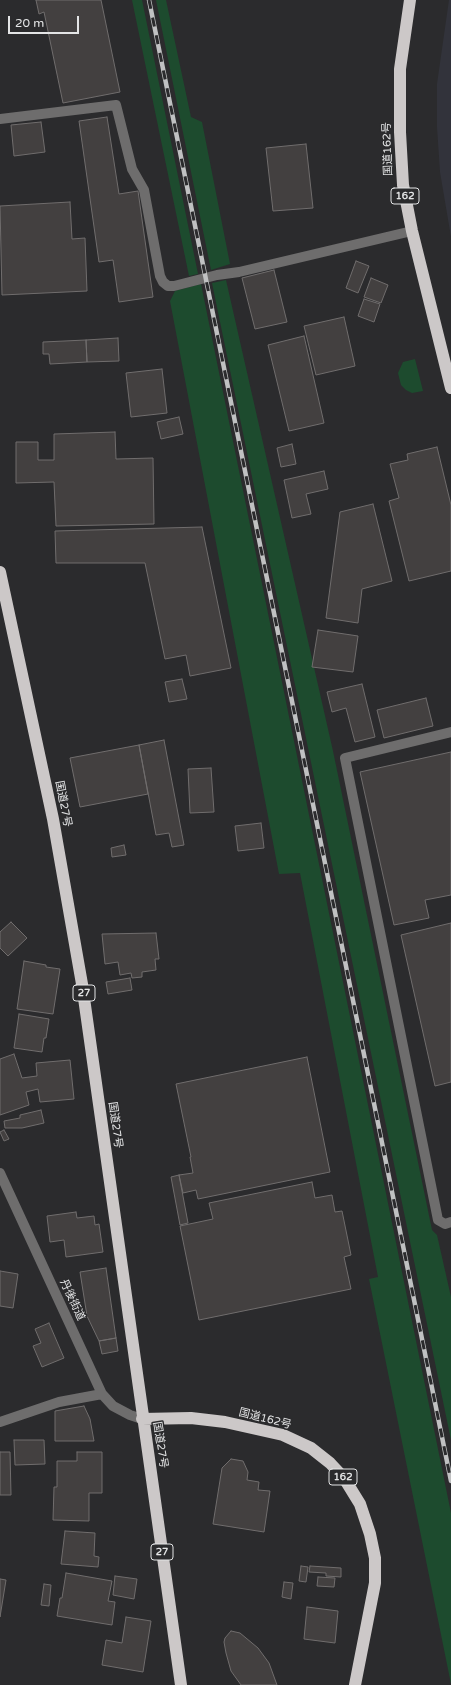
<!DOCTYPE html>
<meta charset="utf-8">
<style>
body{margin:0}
#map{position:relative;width:451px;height:1685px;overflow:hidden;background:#2b2b2d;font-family:"Varela Round",sans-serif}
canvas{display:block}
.scale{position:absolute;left:8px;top:16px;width:71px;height:18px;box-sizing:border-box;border:2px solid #e4e5e6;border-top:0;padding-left:5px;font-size:12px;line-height:14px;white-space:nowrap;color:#e4e5e6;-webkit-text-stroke:3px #2b2b2d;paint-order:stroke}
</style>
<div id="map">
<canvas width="451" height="1685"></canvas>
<div class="scale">20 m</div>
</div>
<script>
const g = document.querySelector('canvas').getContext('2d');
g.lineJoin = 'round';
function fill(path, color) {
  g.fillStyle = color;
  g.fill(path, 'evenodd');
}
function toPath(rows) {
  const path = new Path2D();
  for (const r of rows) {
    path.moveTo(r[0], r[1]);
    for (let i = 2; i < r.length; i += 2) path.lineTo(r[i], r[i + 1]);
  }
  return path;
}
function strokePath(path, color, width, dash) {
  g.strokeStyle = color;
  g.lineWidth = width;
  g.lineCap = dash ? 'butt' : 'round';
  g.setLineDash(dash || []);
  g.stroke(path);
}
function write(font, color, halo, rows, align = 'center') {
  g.font = font + ' "Varela Round","Noto Sans JP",sans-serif';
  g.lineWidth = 3;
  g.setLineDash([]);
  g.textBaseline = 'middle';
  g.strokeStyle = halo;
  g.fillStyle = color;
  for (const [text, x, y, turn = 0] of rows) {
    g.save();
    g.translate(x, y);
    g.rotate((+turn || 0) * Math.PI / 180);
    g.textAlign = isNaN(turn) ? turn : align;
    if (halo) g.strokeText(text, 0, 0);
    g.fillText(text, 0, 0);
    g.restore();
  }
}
fill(toPath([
 [449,0,451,0,451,237,440,172,437,127,437,84]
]), '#32333b');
fill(toPath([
 [132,0,142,0,198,274,189,276],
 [156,0,166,0,191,117,202,122,230,264,211,270],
 [226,280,333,751,432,1230,437,1235,451,1297,451,1440,212,283],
 [201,284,451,1513,451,1684,369,1279,378,1277,300,873,279,874,170,301,175,291],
 [415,359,423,391,412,393,406,390,401,385,398,373,403,362]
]), '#1d4b2e');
const building = toPath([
 [36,0,101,0,120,92,63,103,44,12,39,14,36,0],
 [107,117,119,194,138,191,153,297,119,302,113,260,99,262,79,121,107,117],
 [41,122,45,152,14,156,11,125,41,122],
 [306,144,313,208,273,211,266,148,306,144],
 [70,202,72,239,85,238,87,291,2,295,0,206,70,202],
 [356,261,369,266,358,293,346,288,356,261],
 [274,270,287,322,255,329,242,278,274,270],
 [371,278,388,285,381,303,364,297,371,278],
 [364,299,380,304,374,322,358,316,364,299],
 [344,317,355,366,316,375,304,326,344,317],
 [304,336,324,423,289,431,268,345,304,336],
 [118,338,119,361,87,362,86,340,118,338],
 [86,340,87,362,50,364,49,354,43,354,43,342,86,340],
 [162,369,167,413,131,417,126,373,162,369],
 [179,417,183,434,161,439,157,422,179,417],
 [115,432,116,459,153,458,154,524,56,526,54,482,16,483,16,442,38,442,38,460,54,460,54,434,115,432],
 [292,444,296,464,281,467,277,448,292,444],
 [437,447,451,505,451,571,409,581,389,501,399,498,390,464,408,460,407,454,437,447],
 [324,471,328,489,306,494,311,514,292,518,284,480,324,471],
 [373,504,392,581,362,589,358,623,326,618,340,512,373,504],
 [202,527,231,668,190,676,186,655,165,659,145,563,56,563,55,531,202,527],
 [318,630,358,636,353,672,312,667,318,630],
 [182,679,187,699,169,702,165,682,182,679],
 [362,684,375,737,355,742,346,708,332,712,327,692,362,684],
 [426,698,433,726,384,738,377,710,426,698],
 [164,740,184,845,172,847,169,833,156,835,139,745,164,740],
 [139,745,148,794,80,807,70,758,139,745],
 [451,752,451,895,425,900,429,918,394,925,360,772,451,752],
 [211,768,214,812,190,813,188,769,211,768],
 [261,823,264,848,238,851,235,826,261,823],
 [124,845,126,855,112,857,111,848,124,845],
 [11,922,27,938,8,956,0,948,0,932,11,922],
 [451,923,451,1082,435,1086,401,935,451,923],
 [156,933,159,959,155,959,156,970,142,972,142,977,132,978,131,973,120,975,118,962,105,964,102,934,156,933],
 [24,961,46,965,46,967,60,969,53,1014,17,1009,24,961],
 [130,978,132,990,108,994,106,982,130,978],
 [19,1014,49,1019,46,1038,44,1038,42,1052,14,1048,19,1014],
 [14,1054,22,1078,37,1076,36,1063,70,1060,74,1099,40,1102,38,1089,26,1092,29,1105,0,1115,0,1059,14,1054],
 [307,1057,330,1172,198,1199,196,1190,183,1193,179,1175,193,1173,190,1157,191,1157,176,1084,307,1057],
 [41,1110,44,1123,22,1128,5,1128,4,1121,20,1118,20,1115,41,1110],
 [4,1130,9,1139,4,1141,0,1132,4,1130],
 [179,1175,188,1223,180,1225,171,1177,179,1175],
 [312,1182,315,1198,332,1195,335,1212,342,1211,351,1255,344,1257,351,1289,199,1320,180,1226,213,1219,209,1203,312,1182],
 [76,1212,77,1218,94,1216,95,1225,99,1224,103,1252,66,1257,64,1240,50,1242,47,1216,76,1212],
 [106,1268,116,1338,99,1341,87,1316,80,1272,106,1268],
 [0,1271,18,1274,13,1308,0,1306,0,1271],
 [49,1323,64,1358,42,1367,33,1346,41,1343,35,1329,49,1323],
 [116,1338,118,1351,102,1354,99,1341,116,1338],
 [84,1406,90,1419,94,1441,55,1441,55,1411,84,1406],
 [14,1440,44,1440,45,1464,15,1465,14,1440],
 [0,1452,10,1452,11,1495,0,1495,0,1452],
 [77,1452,102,1452,102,1493,89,1493,89,1521,53,1520,54,1487,57,1487,57,1461,77,1461,77,1452],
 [231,1459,243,1461,248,1472,247,1480,259,1482,258,1490,270,1491,264,1532,213,1524,222,1468,231,1459],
 [65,1531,95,1533,94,1556,99,1557,98,1567,61,1564,65,1531],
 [301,1566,308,1567,306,1582,299,1581,301,1566],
 [310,1566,341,1568,341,1577,326,1576,326,1573,309,1572,310,1566],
 [66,1573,112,1581,108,1601,115,1602,112,1625,57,1616,60,1598,62,1598,66,1573],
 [115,1576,137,1579,134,1599,113,1595,115,1576],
 [318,1577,335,1578,334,1587,317,1586,318,1577],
 [0,1579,6,1580,0,1617,0,1579],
 [284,1582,293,1583,291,1599,282,1597,284,1582],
 [44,1584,51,1585,49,1606,41,1605,44,1584],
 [307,1607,338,1611,335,1643,304,1639,307,1607],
 [126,1617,151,1621,143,1672,102,1665,106,1640,122,1643,126,1617],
 [231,1631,240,1633,258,1648,269,1663,277,1685,241,1685,231,1671,226,1653,224,1642,225,1638,231,1631]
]);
fill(building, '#434040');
strokePath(building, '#706d6d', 1);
strokePath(toPath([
 [0,119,116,105,132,169,144,190,160,276,163,282,168,286,174,286,217,275,239,272,412,231],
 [451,732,345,758,438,1220,445,1224,451,1222],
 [0,1173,102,1394,113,1406,130,1415,142,1419],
 [0,1422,59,1402,102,1394]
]), '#6e6d6d', 10);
strokePath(toPath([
 [410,0,400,69,400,132,403,185,412,231,451,388],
 [0,572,53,819,82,984,181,1685],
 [142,1419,191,1418,225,1422,283,1435,311,1448,330,1463,344,1478,360,1504,370,1534,375,1558,375,1583,355,1685]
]), '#ccc8c8', 12);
const rail = toPath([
 [149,0,451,1481]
]);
strokePath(rail, '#c0c1c2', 4.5);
strokePath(rail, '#2b2b2d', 3, [9]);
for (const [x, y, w] of [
 [405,196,28],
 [84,993,22],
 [343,1477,28],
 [162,1552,22]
]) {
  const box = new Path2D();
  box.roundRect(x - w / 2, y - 8, w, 16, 3);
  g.fillStyle = '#2b2b2d';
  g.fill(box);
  strokePath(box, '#e4e5e6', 1);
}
write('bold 10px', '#e4e5e6', null, [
 ["162",405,196],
 ["27",84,993],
 ["162",343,1477],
 ["27",162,1552]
]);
write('11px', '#e4e5e6', '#2b2b2d', [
 ["国道162号",388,149,-92],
 ["国道27号",63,804,79],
 ["国道27号",115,1125,82],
 ["丹後街道",72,1300,65],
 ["国道162号",265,1419,14],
 ["国道27号",160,1445,81]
]);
</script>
